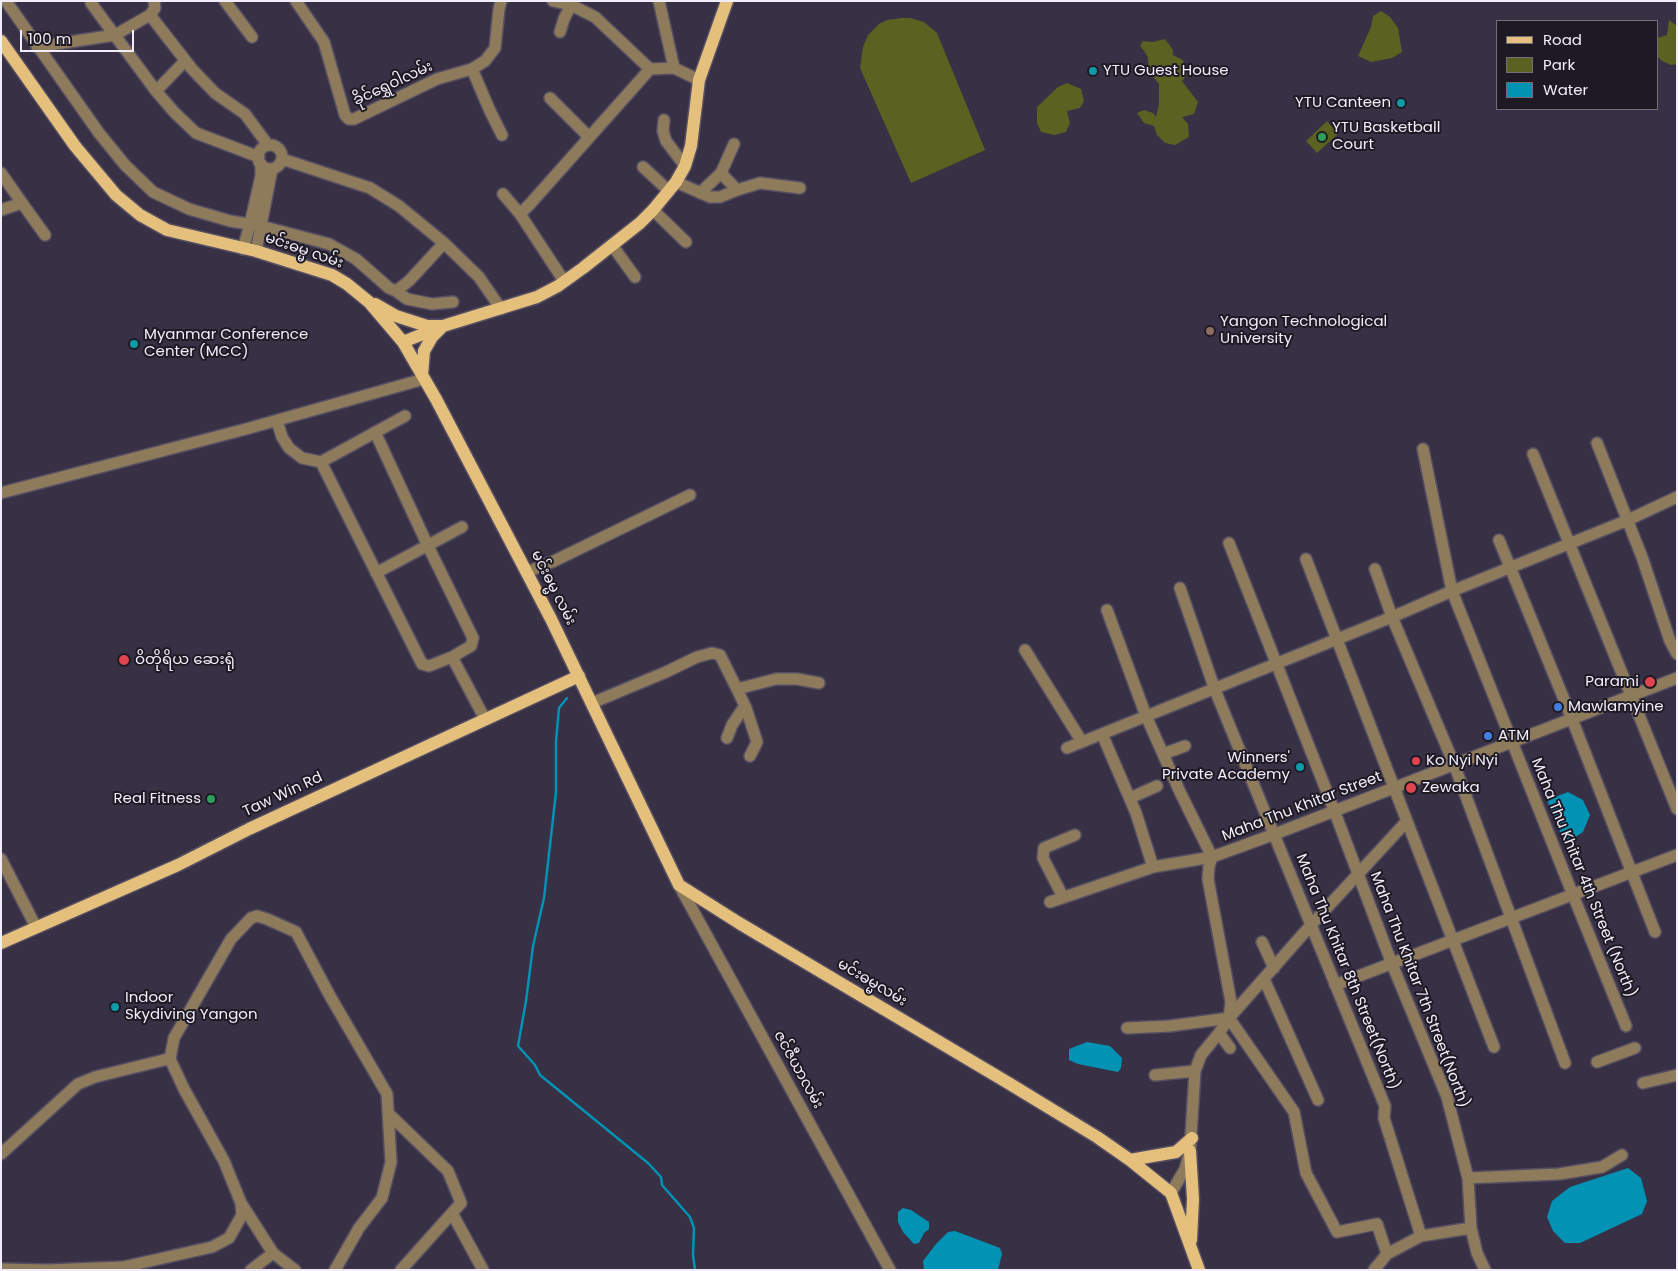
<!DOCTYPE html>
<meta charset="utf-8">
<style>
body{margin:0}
#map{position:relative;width:1678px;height:1271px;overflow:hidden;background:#383045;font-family:Poppins,sans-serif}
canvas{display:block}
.frame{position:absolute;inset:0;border:2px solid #f2edfb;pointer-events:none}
.legend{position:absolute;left:1496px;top:20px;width:162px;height:90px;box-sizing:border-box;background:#1e1a24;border:1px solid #736e7a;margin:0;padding:6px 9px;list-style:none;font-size:15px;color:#f2edfb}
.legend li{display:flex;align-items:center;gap:10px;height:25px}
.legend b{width:25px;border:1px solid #736e7a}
.scale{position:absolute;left:20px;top:30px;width:114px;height:22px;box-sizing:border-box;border:2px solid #f2edfb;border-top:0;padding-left:6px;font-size:15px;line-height:18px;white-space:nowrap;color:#f2edfb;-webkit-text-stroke:4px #1e1a24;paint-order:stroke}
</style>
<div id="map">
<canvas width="1678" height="1271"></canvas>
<div class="frame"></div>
<ul class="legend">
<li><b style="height:6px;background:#e5c07c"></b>Road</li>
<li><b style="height:14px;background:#596221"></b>Park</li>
<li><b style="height:14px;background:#0292b4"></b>Water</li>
</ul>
<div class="scale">100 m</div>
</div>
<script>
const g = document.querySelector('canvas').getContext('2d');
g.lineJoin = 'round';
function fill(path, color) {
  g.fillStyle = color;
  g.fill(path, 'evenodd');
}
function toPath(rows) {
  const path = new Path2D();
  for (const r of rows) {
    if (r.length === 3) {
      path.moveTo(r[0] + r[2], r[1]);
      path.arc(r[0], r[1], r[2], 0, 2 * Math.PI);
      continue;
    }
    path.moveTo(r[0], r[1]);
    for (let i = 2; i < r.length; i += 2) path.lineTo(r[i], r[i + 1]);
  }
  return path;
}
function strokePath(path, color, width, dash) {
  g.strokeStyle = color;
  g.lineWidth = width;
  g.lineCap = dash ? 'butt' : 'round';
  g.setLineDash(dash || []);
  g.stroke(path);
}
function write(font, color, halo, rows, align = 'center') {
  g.font = font + ' Poppins,"Noto Sans Myanmar",sans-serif';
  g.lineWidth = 4;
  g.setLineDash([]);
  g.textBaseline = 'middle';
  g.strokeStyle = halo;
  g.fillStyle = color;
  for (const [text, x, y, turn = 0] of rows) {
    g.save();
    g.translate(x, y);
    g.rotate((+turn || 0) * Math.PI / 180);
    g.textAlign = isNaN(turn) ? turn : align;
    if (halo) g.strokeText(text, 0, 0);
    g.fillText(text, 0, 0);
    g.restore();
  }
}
fill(toPath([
 [1381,11,1390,17,1398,28,1402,52,1392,58,1371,62,1358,56,1371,27,1373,16],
 [902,18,910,18,924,22,937,33,985,150,911,183,860,68,863,47,868,35,879,24,887,20],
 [1669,20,1677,26,1677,64,1671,65,1662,61,1657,56,1657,38,1667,35],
 [1165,39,1173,50,1173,55,1183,60,1187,75,1182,81,1198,102,1194,114,1182,117,1188,124,1189,137,1175,145,1165,143,1157,135,1154,126,1144,123,1137,113,1144,110,1153,113,1156,117,1159,104,1159,84,1149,72,1148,58,1145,52,1140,46,1143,41,1153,42],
 [1067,83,1081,89,1084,101,1080,108,1067,111,1070,123,1066,132,1054,135,1041,132,1037,123,1037,107,1058,87],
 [1327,121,1338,134,1317,153,1306,141]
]), '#596221');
fill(toPath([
 [1568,792,1583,800,1590,815,1583,832,1565,844,1547,800],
 [1087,1042,1110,1046,1122,1058,1121,1068,1118,1072,1078,1064,1069,1060,1069,1049],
 [1628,1168,1641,1178,1647,1201,1642,1214,1580,1243,1565,1243,1553,1231,1547,1217,1552,1201,1570,1187],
 [903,1208,911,1210,929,1222,929,1229,924,1233,919,1243,914,1244,903,1232,898,1222,898,1212],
 [955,1231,1000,1248,1002,1254,998,1270,924,1270,923,1261,936,1244,948,1232]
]), '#0292b4');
strokePath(toPath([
 [567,698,559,708,556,741,556,792,544,898,533,946,526,1001,518,1046,535,1065,540,1075,648,1163,661,1177,662,1185,690,1217,694,1228,693,1255,695,1270]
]), '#0292b4', 2.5);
const minor = toPath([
 [6,1,99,133,125,165,153,192,189,209,230,221,261,226,329,244,356,259,389,288,396,291,409,281,444,243],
 [225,1,252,37],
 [296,1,324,42,345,115,349,119,354,119,437,79,472,69,485,61,495,48,499,9,501,1],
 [553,1,571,5,595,17,650,69,674,68,699,80],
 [659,1,674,68],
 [91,3,156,91,174,112,196,133,259,157],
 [150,15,192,69,215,93,245,114,268,145],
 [560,32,564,19,571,5],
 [37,47,115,35,150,15,155,8,154,1],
 [472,69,490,111,502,135],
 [156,91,185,61],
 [550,98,589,137],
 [664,120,663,131,666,141,685,166],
 [270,157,12],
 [282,159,370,188,399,206,444,243,479,277,501,309],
 [643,167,669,191],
 [1,173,22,203],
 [721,173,737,190,760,183,800,188],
 [676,182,710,197,720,197,737,190],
 [700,193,721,173,734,144],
 [503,194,520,214,564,281],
 [1,210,22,203,45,235],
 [653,210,686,242],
 [520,214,530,204,650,69],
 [612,245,635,277],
 [243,249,250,224,261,176,261,164],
 [256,251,272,169],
 [396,291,407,299,432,304,453,302],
 [277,421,282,437,289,448,302,458,321,462,405,416],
 [375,432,428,546,473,638,471,646,452,657,485,719],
 [1597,443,1642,557,1670,641,1677,654],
 [1423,449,1452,591,1573,895,1626,1026],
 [1533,454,1677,809],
 [321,462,422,664,429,666,452,657],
 [1,493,246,429,424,379],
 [1499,540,1572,719,1655,932],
 [1229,543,1334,810,1392,964,1447,1097,1468,1178,1471,1228,1477,1253,1485,1270],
 [1306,559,1494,1047],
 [1375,569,1392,617,1454,764,1565,1063],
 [527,572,552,562,690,495],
 [376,573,462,527],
 [1180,588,1215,690,1385,1106,1384,1118,1421,1236],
 [1025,650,1082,742],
 [592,703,666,672,697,657,712,653,720,655,737,689,776,679,797,679,819,683],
 [746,708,757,742,750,756],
 [1102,734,1136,813,1153,867],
 [727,738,732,725,742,710,746,708,737,689],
 [1067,748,1392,617,1452,591,1628,520,1677,497],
 [1163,754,1185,746],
 [1130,798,1157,786],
 [1,859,36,927],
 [679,885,890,1270],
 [1063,897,1043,858,1044,848,1075,835],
 [1050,902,1153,867,1212,857,1180,792,1146,716,1107,610],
 [1262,942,1274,968],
 [1264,979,1318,1100],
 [1335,985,1677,855],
 [1229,1018,1294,1112,1306,1173,1337,1232,1377,1224,1387,1254],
 [1229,1018,1311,925,1407,821],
 [1127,1028,1170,1026,1229,1018],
 [1219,1033,1230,1048],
 [170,1059,174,1038,231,939,251,918,257,916,267,919,296,932,330,996,387,1094,391,1162,382,1198,359,1228,335,1270],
 [1597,1062,1635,1048],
 [1155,1075,1195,1071],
 [1643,1083,1677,1075],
 [388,1113,448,1171,461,1203,401,1270],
 [1,1154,78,1084,95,1077,164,1060,170,1059,184,1089,224,1161,241,1203,273,1253,295,1270],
 [1468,1178,1559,1174,1602,1167,1622,1155],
 [1171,1193,1185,1169,1190,1151,1195,1071,1201,1055,1219,1033,1229,1018,1231,1002,1208,879,1209,866,1212,857,1275,834,1677,678],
 [452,1213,483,1270],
 [1,1269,48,1270,123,1267,212,1247,229,1238,242,1215,241,1203],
 [251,1270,273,1253],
 [1374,1270,1387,1254,1421,1236,1471,1228]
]);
const major = toPath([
 [1,41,75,146,116,195,140,215,167,230,256,251,332,275,347,284,369,302,403,342,436,399,551,619,679,885,739,923,1010,1084,1097,1137,1130,1160,1171,1193,1199,1270],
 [375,304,396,316,427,326,440,326],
 [403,342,443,326,537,297,558,286,583,268,640,223,653,210,676,182,685,166,691,146,699,80,727,1],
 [422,375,424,351,432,337,441,328],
 [1,943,178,865,249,829,579,676],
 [1190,1151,1193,1199,1191,1240],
 [1130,1160,1176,1152,1192,1138]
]);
strokePath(minor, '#564e62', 14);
strokePath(major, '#564e62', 15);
strokePath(minor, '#8d7b5b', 11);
strokePath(major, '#e5c07c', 12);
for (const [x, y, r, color] of [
 [1093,71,5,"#0f9aa8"],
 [1401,103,5,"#0f9aa8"],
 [1322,137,5,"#2e9e5b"],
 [1210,331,5,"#8d6e63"],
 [134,344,5,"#0f9aa8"],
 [124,660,6,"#e0444e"],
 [1650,682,6,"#e0444e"],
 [1558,707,5,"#3f7fe0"],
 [1488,736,5,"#3f7fe0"],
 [1416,761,5,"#e0444e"],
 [1300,767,5,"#0f9aa8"],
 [1411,788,6,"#e0444e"],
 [211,799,5,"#2e9e5b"],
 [115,1007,5,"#0f9aa8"]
]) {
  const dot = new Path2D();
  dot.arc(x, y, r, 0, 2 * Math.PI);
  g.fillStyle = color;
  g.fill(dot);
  strokePath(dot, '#1e1a24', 2);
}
write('15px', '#f2edfb', '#1e1a24', [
 ["YTU Guest House",1103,71],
 ["YTU Canteen",1391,103,"right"],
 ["YTU Basketball",1332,128],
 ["Court",1332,145],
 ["Yangon Technological",1220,322],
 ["University",1220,339],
 ["Myanmar Conference",144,335],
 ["Center (MCC)",144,352],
 ["ဝိတိုရိယ ဆေးရုံ",135,660],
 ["Parami",1639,682,"right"],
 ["Mawlamyine",1568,707],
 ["ATM",1498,736],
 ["Winners'",1290,758,"right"],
 ["Private Academy",1290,775,"right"],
 ["Ko Nyi Nyi",1426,761],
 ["Zewaka",1422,788],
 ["Real Fitness",201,799,"right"],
 ["Indoor",125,998],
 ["Skydiving Yangon",125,1015]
], 'left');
write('15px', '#f2edfb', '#1e1a24', [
 ["ခိုင်ရွှေဝါလမ်း",393,84,-25],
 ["မင်းဓမ္မ လမ်း",304,251,19],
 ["မင်းဓမ္မ လမ်း",553,588,63],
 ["Taw Win Rd",283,795,-25],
 ["Maha Thu Khitar Street",1302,807,-21],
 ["Maha Thu Khitar 4th Street (North)",1583,878,68],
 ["Maha Thu Khitar 8th Street(North)",1347,972,68],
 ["မင်းဓမ္မလမ်း",872,983,31],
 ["Maha Thu Khitar 7th Street(North)",1419,990,69],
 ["ဇင်ဇီယာလမ်း",798,1070,61]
]);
</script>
